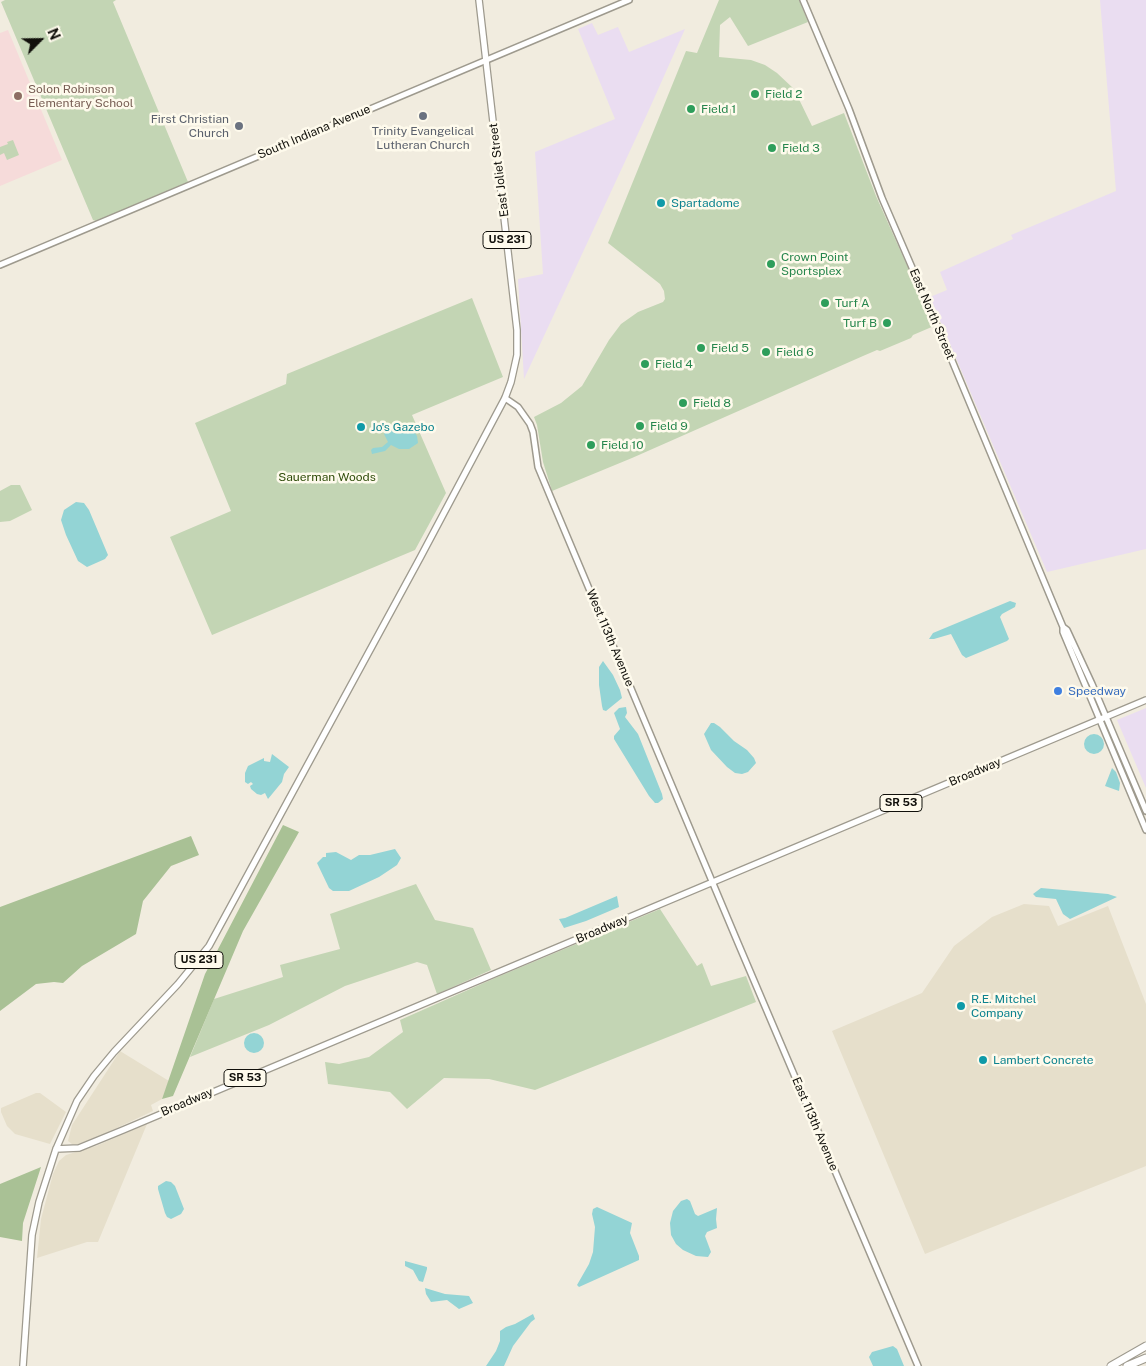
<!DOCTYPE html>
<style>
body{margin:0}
#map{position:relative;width:1146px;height:1366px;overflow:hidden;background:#f1ecdf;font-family:"Public Sans",sans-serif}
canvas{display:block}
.north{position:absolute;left:15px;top:15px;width:50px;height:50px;-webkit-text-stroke:4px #fefaec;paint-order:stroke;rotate:67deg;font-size:14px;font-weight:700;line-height:20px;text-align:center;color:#11100b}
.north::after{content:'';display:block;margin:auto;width:18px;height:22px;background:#11100b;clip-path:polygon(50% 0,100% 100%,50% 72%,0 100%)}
</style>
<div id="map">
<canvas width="1146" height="1366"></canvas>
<div class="north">N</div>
</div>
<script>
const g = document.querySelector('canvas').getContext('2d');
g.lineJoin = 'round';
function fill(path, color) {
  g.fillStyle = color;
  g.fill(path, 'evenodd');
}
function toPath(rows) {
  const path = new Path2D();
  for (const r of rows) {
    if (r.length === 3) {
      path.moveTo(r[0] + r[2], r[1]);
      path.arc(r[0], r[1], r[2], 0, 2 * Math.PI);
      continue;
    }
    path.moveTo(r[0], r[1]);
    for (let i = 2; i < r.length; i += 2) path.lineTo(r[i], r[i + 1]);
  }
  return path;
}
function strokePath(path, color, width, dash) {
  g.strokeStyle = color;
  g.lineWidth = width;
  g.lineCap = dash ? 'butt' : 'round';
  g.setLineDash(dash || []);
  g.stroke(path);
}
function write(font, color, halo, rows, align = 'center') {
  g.font = font + ' "Public Sans",sans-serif';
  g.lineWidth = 5;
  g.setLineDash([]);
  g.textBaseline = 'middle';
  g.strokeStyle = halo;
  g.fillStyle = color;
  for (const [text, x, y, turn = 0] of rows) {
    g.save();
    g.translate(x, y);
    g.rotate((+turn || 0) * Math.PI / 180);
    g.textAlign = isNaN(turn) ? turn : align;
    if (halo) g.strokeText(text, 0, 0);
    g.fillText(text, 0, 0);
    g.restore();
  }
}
fill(toPath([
 [1024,904,1049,906,1058,926,1108,906,1146,1004,1146,1166,925,1254,832,1031,922,993,954,946,992,917],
 [120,1051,169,1081,162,1099,151,1105,153,1111,102,1135,78,1144,72,1144,68,1141,72,1125],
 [36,1093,40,1093,66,1112,50,1144,15,1134,7,1126,1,1112,1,1108],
 [147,1124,98,1242,87,1242,37,1258,41,1219,53,1174,59,1161,66,1155,96,1146]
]), '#e6dfcb');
fill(toPath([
 [1100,0,1146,0,1146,549,1047,572,930,297,947,290,940,272,1013,239,1011,235,1116,191],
 [592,23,598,35,618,27,629,52,685,29,648,112,524,379,518,279,543,274,535,152,615,119,578,29],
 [1146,708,1146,788,1117,720]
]), '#eaddf1');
fill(toPath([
 [8,30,62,160,0,186,0,33]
]), '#f6dbda');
fill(toPath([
 [5,0,116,0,113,2,188,182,96,221,93,220,1,2],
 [719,0,799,0,808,22,748,46,730,17,720,25,719,57,751,60,765,65,777,73,794,89,812,126,844,113,876,196,934,326,913,335,911,338,880,351,877,350,863,356,632,458,552,491,543,462,537,425,534,417,561,403,582,386,609,340,621,324,638,312,663,302,665,299,664,291,660,284,608,243,686,51,697,53],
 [13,140,19,155,7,160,4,153,0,155,0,147,8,144,7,142],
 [472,298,503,377,412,415,446,493,415,550,212,635,170,537,231,511,195,423,286,384,287,374],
 [11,485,20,485,32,510,10,521,0,522,0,491],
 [416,884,435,920,473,928,491,970,437,994,427,965,417,962,345,986,269,1025,190,1057,214,999,283,977,280,965,340,949,330,914],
 [660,909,697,966,702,963,711,986,746,976,756,1002,535,1090,489,1079,444,1078,407,1109,390,1092,328,1084,325,1062,339,1064,369,1057,403,1032,400,1020,495,978]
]), '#c3d5b4');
fill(toPath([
 [283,825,299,832,243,931,173,1096,162,1099,205,974],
 [191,836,199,855,171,866,143,901,136,934,82,966,63,983,54,982,36,984,0,1011,0,907],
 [41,1167,23,1223,22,1241,0,1237,0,1184]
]), '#a9c195');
fill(toPath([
 [389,428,397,432,413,430,417,436,418,443,409,449,399,449,391,445,385,451,372,454,371,450,373,448,382,447,388,442,384,434],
 [76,502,84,503,89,510,108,555,105,559,87,567,78,561,66,535,61,520,64,510],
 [1010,601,1016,603,1015,607,1002,614,1000,617,1009,639,1007,641,966,658,962,655,951,634,934,639,929,639,933,633],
 [603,661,613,675,620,690,622,698,606,711,603,710,602,706,599,685,599,667],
 [626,707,627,713,625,717,638,734,662,794,663,799,658,803,655,803,649,796,614,739,614,736,620,729,614,713,619,708],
 [711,723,714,723,720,727,734,741,747,750,754,758,756,763,748,772,742,774,735,773,727,767,711,750,704,734],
 [1094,744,10],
 [272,754,289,767,284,774,282,782,268,799,265,793,261,795,257,794,251,789,250,786,253,784,251,782,248,784,245,782,245,773,248,766,264,758,264,761,270,762],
 [1112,768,1116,772,1120,783,1119,791,1105,786],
 [395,849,401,858,397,865,379,877,349,891,333,891,329,888,317,863,323,857,326,857,326,853,336,852,351,860,359,855,370,855],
 [1041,888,1108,894,1117,897,1070,919,1063,914,1056,899,1036,897,1033,894],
 [617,896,619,907,586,921,564,928,559,919,565,918],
 [254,1043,10],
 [166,1181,171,1182,175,1186,184,1209,181,1214,171,1219,167,1217,165,1213,158,1189,158,1186],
 [687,1199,690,1201,695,1214,698,1216,717,1208,716,1219,717,1228,707,1232,705,1236,711,1252,708,1257,696,1256,683,1250,676,1244,671,1235,670,1223,673,1211,681,1201],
 [597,1207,632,1223,630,1233,639,1256,639,1260,579,1287,577,1285,589,1264,593,1252,595,1227,592,1214,593,1209],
 [405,1261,427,1267,427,1269,423,1282,419,1281,413,1270,405,1266],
 [425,1288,445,1294,469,1296,473,1303,459,1309,447,1300,431,1302,426,1294],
 [533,1314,535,1319,531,1322,513,1346,504,1366,486,1366,496,1351,500,1341,500,1331,506,1327,515,1324],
 [893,1346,897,1349,904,1366,873,1366,869,1357,872,1352]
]), '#93d4d5');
const secondary = toPath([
 [803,0,849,109,882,198,948,351,1063,627,1063,632,1146,830],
 [0,265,629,0],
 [505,398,518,407,530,424,533,432,538,467,553,503,738,943,918,1366],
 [1063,627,1067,630,1092,684,1146,811]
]);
const primary = toPath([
 [56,1149,79,1148,123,1130,1146,700],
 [23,1366,32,1235,39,1202,56,1149,77,1101,94,1076,114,1052,178,984,209,946,420,558,505,398,511,382,517,355,517,330,479,0]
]);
const highway = toPath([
 [1111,1366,1146,1346],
 [1127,1366,1146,1358]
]);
strokePath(secondary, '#9e9a8e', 8);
strokePath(primary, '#9e9a8e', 8);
strokePath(highway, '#9e9a8e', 9);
strokePath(secondary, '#fff', 5);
strokePath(primary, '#fff', 5.5);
strokePath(highway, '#fff', 7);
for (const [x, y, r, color] of [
 [755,94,5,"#2e9e5b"],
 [18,96,5,"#8d6e63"],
 [691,109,5,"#2e9e5b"],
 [423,116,5,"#6b7280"],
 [239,126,5,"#6b7280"],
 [772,148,5,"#2e9e5b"],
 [661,203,5,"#0f9aa8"],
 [771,264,5,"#2e9e5b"],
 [825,303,5,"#2e9e5b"],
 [887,323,5,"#2e9e5b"],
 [701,348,5,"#2e9e5b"],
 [766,352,5,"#2e9e5b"],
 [645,364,5,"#2e9e5b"],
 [683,403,5,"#2e9e5b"],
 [640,426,5,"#2e9e5b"],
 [361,427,5,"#0f9aa8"],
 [591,445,5,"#2e9e5b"],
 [1058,691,5,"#3f7fe0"],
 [961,1006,5,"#0f9aa8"],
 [983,1060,5,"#0f9aa8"]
]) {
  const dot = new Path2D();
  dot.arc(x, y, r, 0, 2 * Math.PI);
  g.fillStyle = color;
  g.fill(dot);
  strokePath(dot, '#fefaec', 2);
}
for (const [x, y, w] of [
 [507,240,48],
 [901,803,42],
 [199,960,48],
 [245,1078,42]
]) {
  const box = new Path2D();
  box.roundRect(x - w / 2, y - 8.5, w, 17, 4);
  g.fillStyle = '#fefaec';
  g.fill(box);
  strokePath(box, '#11100b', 1);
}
write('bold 11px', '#11100b', null, [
 ["US 231",507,240],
 ["SR 53",901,803],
 ["US 231",199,960],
 ["SR 53",245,1078]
]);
write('12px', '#785e54', '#fefaec', [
 ["Solon Robinson",28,89],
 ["Elementary School",28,103]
], 'left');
write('12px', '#27864d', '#fefaec', [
 ["Field 2",765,94],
 ["Field 1",701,109],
 ["Field 3",782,148],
 ["Crown Point",781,257],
 ["Sportsplex",781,271],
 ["Turf A",835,303],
 ["Turf B",877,323,"right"],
 ["Field 5",711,348],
 ["Field 6",776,352],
 ["Field 4",655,364],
 ["Field 8",693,403],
 ["Field 9",650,426],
 ["Field 10",601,445]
], 'left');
write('12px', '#5b616d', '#fefaec', [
 ["First Christian",229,119],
 ["Church",229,133],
 ["Trinity Evangelical",423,131,"center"],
 ["Lutheran Church",423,145,"center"]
], 'right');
write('12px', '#11100b', '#fefaec', [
 ["South Indiana Avenue",314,132,-23],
 ["East Joliet Street",499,170,-97],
 ["East North Street",932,314,67],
 ["West 113th Avenue",610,638,67],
 ["Broadway",975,772,-23],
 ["Broadway",602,929,-23],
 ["Broadway",187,1102,-23],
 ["East 113th Avenue",815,1124,67]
]);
write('12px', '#0d838f', '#fefaec', [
 ["Spartadome",671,203],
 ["Jo's Gazebo",371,427],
 ["R.E. Mitchel",971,999],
 ["Company",971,1013],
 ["Lambert Concrete",993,1060]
], 'left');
write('12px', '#2e4b09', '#fefaec', [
 ["Sauerman Woods",327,477]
]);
write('12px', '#366cbe', '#fefaec', [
 ["Speedway",1068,691]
], 'left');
</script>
